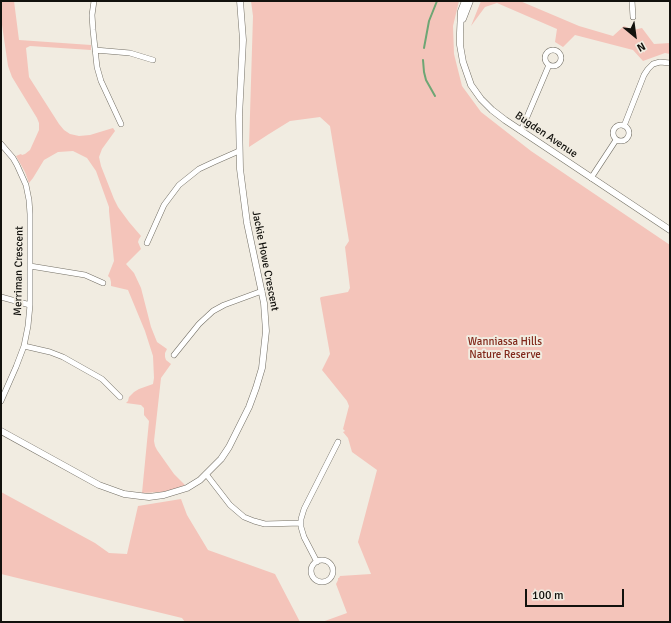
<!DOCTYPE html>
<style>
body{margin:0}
#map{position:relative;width:671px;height:623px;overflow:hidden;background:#f1ece1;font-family:Signika,sans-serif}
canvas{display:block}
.frame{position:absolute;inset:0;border:2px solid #12110d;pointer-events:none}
.north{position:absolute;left:615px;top:16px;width:40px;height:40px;-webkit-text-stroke:3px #f1ece1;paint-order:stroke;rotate:151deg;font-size:11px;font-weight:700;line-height:16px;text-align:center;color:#12110d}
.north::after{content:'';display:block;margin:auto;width:14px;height:18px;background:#12110d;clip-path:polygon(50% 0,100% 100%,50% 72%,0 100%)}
.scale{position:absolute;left:525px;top:589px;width:99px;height:18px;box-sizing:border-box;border:2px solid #12110d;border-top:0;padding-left:5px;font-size:12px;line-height:14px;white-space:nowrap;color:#12110d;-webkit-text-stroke:3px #f1ece1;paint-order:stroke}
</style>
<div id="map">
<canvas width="671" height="623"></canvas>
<div class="frame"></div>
<div class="north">N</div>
<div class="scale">100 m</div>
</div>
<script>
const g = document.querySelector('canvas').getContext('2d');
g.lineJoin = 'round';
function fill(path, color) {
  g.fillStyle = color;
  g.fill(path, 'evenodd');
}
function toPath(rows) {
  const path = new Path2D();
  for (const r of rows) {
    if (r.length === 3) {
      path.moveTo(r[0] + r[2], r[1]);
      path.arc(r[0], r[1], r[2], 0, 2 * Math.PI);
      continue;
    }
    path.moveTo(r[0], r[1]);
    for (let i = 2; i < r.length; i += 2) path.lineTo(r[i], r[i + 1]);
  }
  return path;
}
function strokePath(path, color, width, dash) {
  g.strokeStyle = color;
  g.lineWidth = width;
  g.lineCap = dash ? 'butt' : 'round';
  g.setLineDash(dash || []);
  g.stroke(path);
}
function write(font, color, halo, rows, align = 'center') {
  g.font = font + ' Signika,sans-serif';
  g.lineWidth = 4;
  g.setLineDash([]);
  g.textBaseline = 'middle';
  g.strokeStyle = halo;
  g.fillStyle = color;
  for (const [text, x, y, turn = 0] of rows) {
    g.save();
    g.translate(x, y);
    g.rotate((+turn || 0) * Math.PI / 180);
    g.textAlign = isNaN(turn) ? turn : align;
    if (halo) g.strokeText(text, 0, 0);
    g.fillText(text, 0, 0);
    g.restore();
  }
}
fill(toPath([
 [1,1,14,1,19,40,91,45,91,50,30,46,26,48,29,77,59,124,64,130,70,134,79,136,90,135,113,128,115,131,102,149,99,157,101,166,114,199,118,207,129,222,141,236,139,239,138,242,141,249,126,264,134,273,141,288,151,327,157,342,167,349,165,353,165,357,166,360,171,364,161,378,154,441,155,446,157,450,174,474,185,485,175,489,162,492,142,493,149,421,144,415,144,408,141,405,126,403,128,401,129,397,134,392,139,389,153,384,154,378,153,356,145,331,128,290,111,286,111,282,110,278,108,276,114,261,109,211,109,207,96,171,87,158,73,151,58,152,44,160,33,178,29,183,25,172,16,156,21,154,22,155,25,154,30,150,39,130,39,123,37,118,12,77,8,66,1,18],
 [251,1,459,1,453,26,454,54,462,86,481,112,531,151,670,245,670,622,322,622,347,613,336,584,338,580,338,578,339,578,340,576,371,574,358,542,377,470,352,452,348,438,343,432,345,431,343,429,349,406,347,401,322,370,330,354,320,298,321,297,348,292,350,288,345,247,349,241,330,126,320,117,290,121,269,134,249,147,253,16],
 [481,1,520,1,579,26,613,36,624,26,633,30,642,28,654,44,670,43,670,54,665,53,643,61,633,50,575,35,563,47,555,42,557,29,497,3,485,7,471,26],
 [1,492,95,543,109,553,127,554,138,506,181,499,187,515,208,550,275,574,300,622,185,622,182,618,1,574]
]), '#f4c4ba');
strokePath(toPath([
 [424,48,429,21,437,1],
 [423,60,424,72,426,80,435,96]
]), '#6ea674', 2);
const minor = toPath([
 [94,1,92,15,93,30,97,67,101,81,121,124],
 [632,1,633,17],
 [553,58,8],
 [95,50,130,53,153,60],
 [621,133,8],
 [624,126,644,75,648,69,653,64,660,62,670,63],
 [521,131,549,65],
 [1,144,13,158,17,165,26,185,29,200,30,214,30,305,28,326,24,346,16,367,1,401],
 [591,178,616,140],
 [147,243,164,205,179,185,199,169,214,162,239,151],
 [30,266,85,275,103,283],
 [1,297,30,305],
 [24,346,50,352,63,357,102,379,120,397],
 [174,355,199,324,213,311,224,305,262,291],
 [206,474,230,505,244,517,254,521,265,524,301,523],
 [322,571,11],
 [317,562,304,537,301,527,301,519,304,509,338,442]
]);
const tertiary = toPath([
 [465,1,461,11,460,33,460,45,463,62,471,85,481,99,492,110,505,120,670,230],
 [463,19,470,1],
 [1,431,99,485,124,494,140,496,149,497,164,495,187,488,200,480,221,459,229,447,249,407,256,388,262,368,266,331,264,303,247,223,240,169,239,116,243,40,240,1]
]);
strokePath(minor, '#736f65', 6);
strokePath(tertiary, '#736f65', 7);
strokePath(minor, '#fff', 5);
strokePath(tertiary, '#fff', 6);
write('11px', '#12110d', '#f1ece1', [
 ["Bugden Avenue",546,135,34],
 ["Jackie Howe Crescent",265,261,79],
 ["Merriman Crescent",19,271,-89]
]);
write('11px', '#80281a', '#f1ece1', [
 ["Wanniassa Hills",505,342],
 ["Nature Reserve",505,355]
]);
</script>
